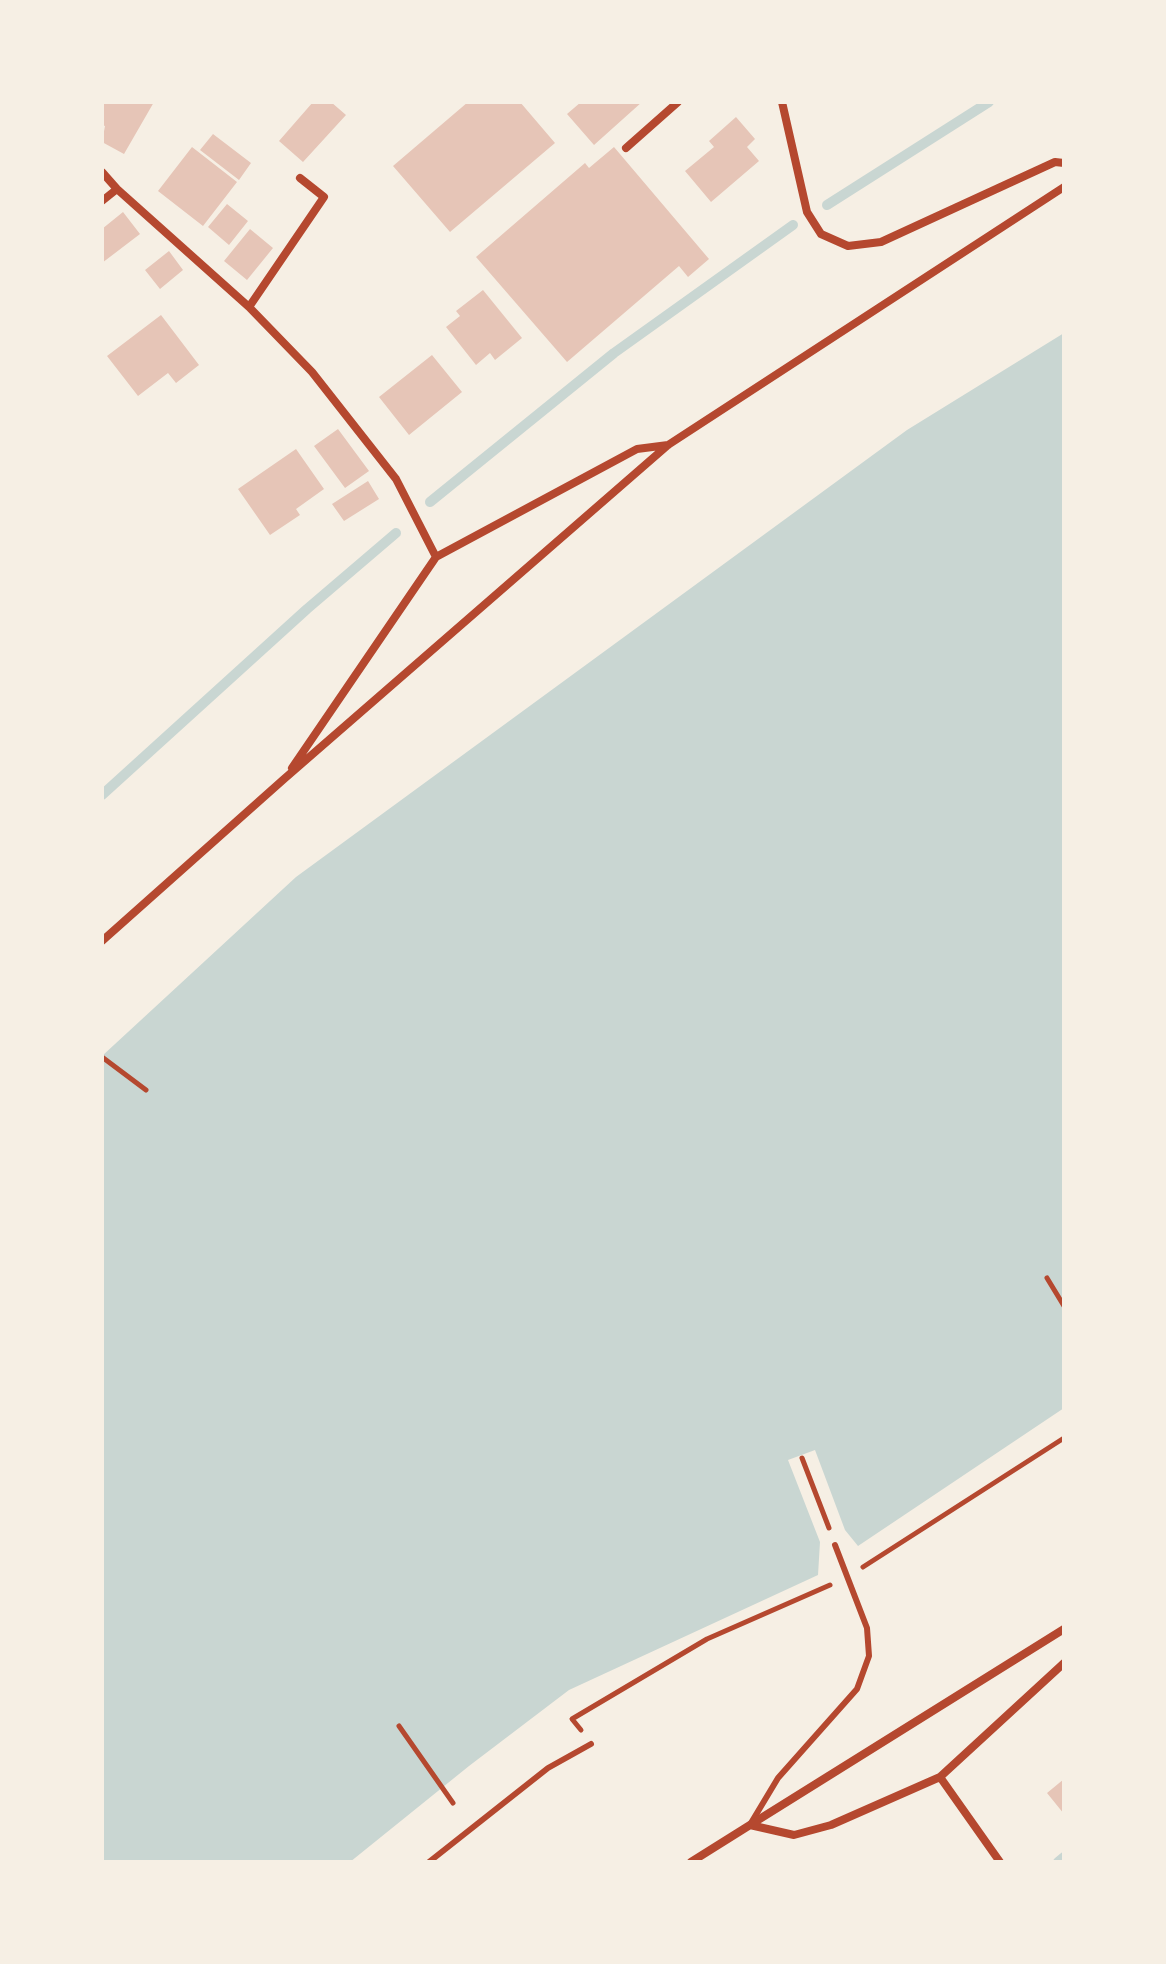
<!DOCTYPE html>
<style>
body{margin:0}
#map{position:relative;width:1166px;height:1964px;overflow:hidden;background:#f6efe4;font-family:"Fira Sans Condensed",sans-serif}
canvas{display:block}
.frame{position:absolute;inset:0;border:104px solid #f6efe4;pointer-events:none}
</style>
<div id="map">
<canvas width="1166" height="1964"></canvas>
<div class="frame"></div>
</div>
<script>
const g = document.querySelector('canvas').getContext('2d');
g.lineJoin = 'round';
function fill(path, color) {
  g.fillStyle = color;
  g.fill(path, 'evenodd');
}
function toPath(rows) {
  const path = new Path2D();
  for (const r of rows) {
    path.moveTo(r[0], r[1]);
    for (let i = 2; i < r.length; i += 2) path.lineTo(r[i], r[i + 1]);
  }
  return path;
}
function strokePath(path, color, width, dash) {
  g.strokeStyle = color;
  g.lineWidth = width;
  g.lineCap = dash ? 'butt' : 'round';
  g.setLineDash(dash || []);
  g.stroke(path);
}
fill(toPath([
 [1064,333,1064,1408,858,1546,845,1530,815,1450,788,1460,820,1542,818,1575,569,1690,469,1766,350,1862,102,1862,102,1056,296,877,907,430]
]), '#c9d6d2');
strokePath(toPath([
 [827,205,989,102],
 [430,502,614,353,793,225],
 [102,795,307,609,396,533],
 [1058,1862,1064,1857]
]), '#c9d6d2', 10);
fill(toPath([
 [102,102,154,102,124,154,102,142,105,126,102,125],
 [313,102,331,102,346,115,303,162,279,141],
 [468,102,520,102,555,143,450,232,393,166],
 [581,102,642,102,594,145,567,114],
 [736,117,755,139,747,147,759,161,711,202,685,171,714,147,709,141],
 [213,134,251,163,239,180,200,150],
 [192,147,237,182,203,226,158,191],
 [614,147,709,259,688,277,679,266,567,362,476,257,585,163,589,168],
 [227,204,248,221,229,245,208,227],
 [123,212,140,234,102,263,102,229],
 [250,229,273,248,247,280,224,261],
 [169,251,183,270,160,289,145,270],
 [483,290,522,338,495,360,490,353,476,365,446,327,460,316,456,311],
 [161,315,199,365,176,383,168,373,138,396,107,356],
 [432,355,462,392,409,435,379,397],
 [338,429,369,471,345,488,314,446],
 [296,449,324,489,296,509,300,515,270,535,238,489],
 [368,481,379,499,344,521,332,504],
 [1064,1779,1064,1814,1047,1793]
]), '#e6c5b7');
strokePath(toPath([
 [102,1057,146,1090],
 [1047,1278,1064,1306],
 [802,1458,829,1528],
 [863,1567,1064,1438],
 [399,1726,453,1803],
 [581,1730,572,1719,707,1639,830,1585]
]), '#b5482f', 5);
strokePath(toPath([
 [751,1823,778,1778,857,1689,869,1656,867,1628,835,1545],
 [429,1862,548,1768,591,1744]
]), '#b5482f', 6);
strokePath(toPath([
 [782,102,807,212,821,234,848,246,881,242,1055,162,1064,163],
 [626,148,678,102],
 [102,172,117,189,249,307,312,372,396,479,436,557],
 [102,201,117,189],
 [249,307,324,197,300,178],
 [292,768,436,557,637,449,668,445],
 [102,941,284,779,668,445,1064,187],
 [940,1777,1000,1862],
 [750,1825,1064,1629],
 [691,1862,750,1825,794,1835,831,1825,940,1777,1064,1663]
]), '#b5482f', 8);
</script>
